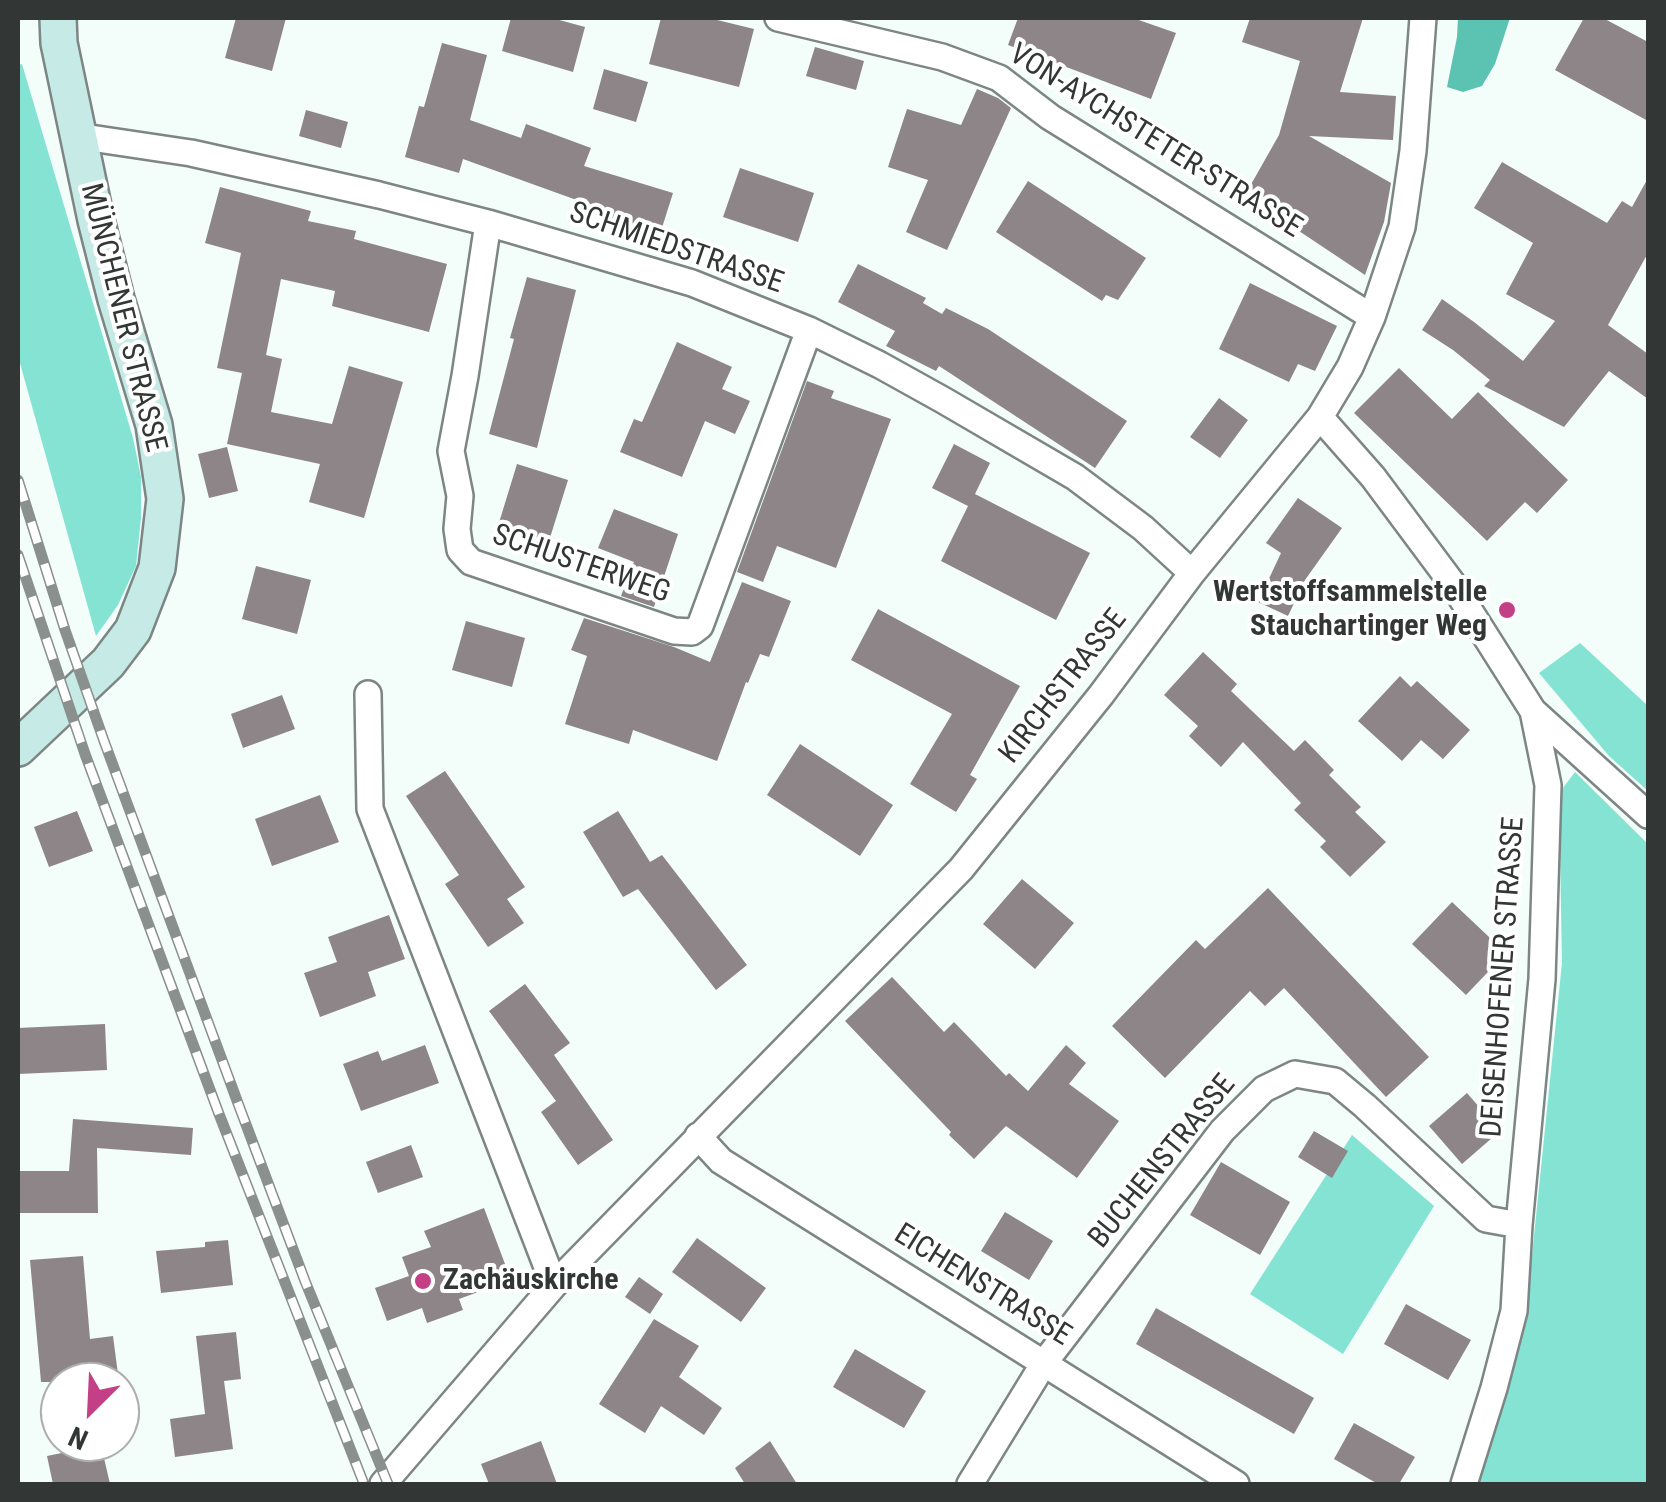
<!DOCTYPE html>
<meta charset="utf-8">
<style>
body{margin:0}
#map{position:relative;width:1666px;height:1502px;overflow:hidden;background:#f3fdfa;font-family:"Roboto Condensed",sans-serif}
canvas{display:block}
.frame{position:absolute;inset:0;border:20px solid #323635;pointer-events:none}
.north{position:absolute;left:40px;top:1362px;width:100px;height:100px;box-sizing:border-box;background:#fff;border:2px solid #adafae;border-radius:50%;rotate:204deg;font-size:28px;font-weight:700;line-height:40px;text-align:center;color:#323635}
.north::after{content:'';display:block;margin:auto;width:35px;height:45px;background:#c34087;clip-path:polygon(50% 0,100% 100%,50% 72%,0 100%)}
</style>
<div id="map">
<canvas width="1666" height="1502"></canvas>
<div class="frame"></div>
<div class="north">N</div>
</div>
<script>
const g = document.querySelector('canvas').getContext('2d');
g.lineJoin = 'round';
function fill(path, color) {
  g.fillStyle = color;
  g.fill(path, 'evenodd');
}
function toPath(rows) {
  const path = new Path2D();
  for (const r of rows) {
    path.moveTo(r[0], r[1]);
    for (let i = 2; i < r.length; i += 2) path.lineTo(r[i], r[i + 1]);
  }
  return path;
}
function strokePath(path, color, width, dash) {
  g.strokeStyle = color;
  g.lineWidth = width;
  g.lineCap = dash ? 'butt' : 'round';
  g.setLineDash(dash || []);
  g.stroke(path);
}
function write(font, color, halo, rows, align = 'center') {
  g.font = font + ' "Roboto Condensed",sans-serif';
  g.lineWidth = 8;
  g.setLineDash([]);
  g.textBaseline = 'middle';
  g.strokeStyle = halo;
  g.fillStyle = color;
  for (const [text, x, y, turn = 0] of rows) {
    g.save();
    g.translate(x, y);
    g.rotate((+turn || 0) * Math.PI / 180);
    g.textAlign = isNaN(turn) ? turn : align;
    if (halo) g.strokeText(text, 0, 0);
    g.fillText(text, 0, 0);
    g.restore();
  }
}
fill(toPath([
 [22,64,133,438,141,477,141,518,136,566,118,605,96,636,18,356,18,65],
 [1580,643,1648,706,1648,791,1609,756,1539,673],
 [1575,772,1648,844,1648,1484,1474,1484,1526,1314,1562,963,1559,793],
 [1352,1135,1434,1206,1343,1354,1250,1294]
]), '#85e3d3');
fill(toPath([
 [1458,18,1510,18,1495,64,1482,86,1463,92,1447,87,1457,37]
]), '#5cc3b2');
fill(toPath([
 [236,18,286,18,272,71,225,58],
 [511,18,552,18,585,27,573,72,502,51],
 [661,18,709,18,754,29,739,87,649,64],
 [1018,18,1133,18,1176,33,1151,99,1008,45],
 [1250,18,1363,18,1340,92,1396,96,1393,140,1309,136,1391,183,1384,222,1365,275,1245,195,1279,135,1300,61,1242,42],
 [1584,18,1603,18,1648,42,1648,121,1555,70],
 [442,43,487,55,470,120,521,138,526,124,591,148,584,166,673,193,660,234,605,218,607,211,463,159,459,173,405,157,419,106,424,107],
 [815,47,864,61,856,90,806,76],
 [604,69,648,82,636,122,593,109],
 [977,89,998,98,1011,108,947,250,906,232,928,180,888,167,907,109,961,125],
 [306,110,348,122,341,148,299,136],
 [1502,162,1607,223,1622,201,1632,207,1648,178,1648,253,1608,325,1648,354,1648,399,1609,371,1564,427,1484,386,1490,380,1453,350,1422,330,1442,299,1474,322,1523,361,1555,321,1506,294,1533,243,1474,208],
 [740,168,814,193,798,242,723,217],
 [1028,181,1146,258,1118,300,1106,295,1102,301,996,232],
 [220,187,311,211,308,221,356,231,354,239,447,264,429,332,332,306,335,291,281,279,266,355,282,359,271,412,332,424,349,366,403,382,364,518,309,502,320,464,227,444,242,373,217,368,241,253,205,243],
 [858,264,926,298,923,303,942,314,946,308,988,329,1127,421,1095,468,939,366,936,371,886,346,895,331,838,302],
 [527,277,576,290,537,448,489,434,514,339,510,338],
 [1250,283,1337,326,1315,371,1298,364,1289,382,1219,349],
 [677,342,732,367,722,389,750,401,735,434,705,421,682,477,620,452,634,419,642,422],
 [1399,368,1452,419,1478,392,1568,480,1537,513,1525,502,1487,541,1354,413],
 [807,381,834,391,831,398,891,419,836,568,777,546,763,582,737,572],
 [1219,398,1248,420,1220,458,1190,437],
 [954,444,990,463,975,494,1090,553,1056,620,941,561,968,506,932,488],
 [227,447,238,491,209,498,198,454],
 [517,464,568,480,549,541,498,526],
 [1298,498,1342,528,1305,580,1288,616,1258,602,1281,553,1266,543],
 [614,509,678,534,654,607,621,596,634,562,598,548],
 [256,566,311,580,297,634,242,619],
 [742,582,791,601,769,657,760,654,748,683,746,682,717,761,633,730,629,744,565,724,587,656,571,650,584,618,674,647,710,662],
 [878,609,1020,686,970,775,977,779,956,812,910,784,952,714,851,660],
 [466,621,525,638,512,687,452,670],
 [1203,652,1237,684,1231,691,1294,751,1305,740,1334,770,1329,775,1361,807,1355,812,1386,842,1350,877,1320,847,1326,841,1294,810,1301,803,1243,742,1221,767,1189,736,1198,726,1164,695],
 [1400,676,1411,687,1417,681,1470,730,1443,759,1421,740,1402,761,1358,721],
 [282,695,295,729,243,748,231,714],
 [800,744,893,805,860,856,767,795],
 [445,771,525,887,507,899,524,923,488,947,445,884,459,875,406,796],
 [320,795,339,842,272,866,255,819],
 [77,811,93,851,49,867,34,827],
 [618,811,650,862,662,855,747,965,716,990,638,889,623,897,583,832],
 [1022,879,1074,923,1035,969,983,924],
 [1268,888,1429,1057,1386,1097,1284,988,1265,1006,1250,991,1165,1078,1112,1026,1196,940,1205,949],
 [1452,902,1506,953,1466,995,1412,944],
 [389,915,405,959,368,972,376,996,320,1017,304,973,337,962,328,937],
 [892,977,944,1032,954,1022,1006,1076,1009,1073,1028,1091,1066,1045,1086,1063,1069,1084,1119,1121,1077,1178,1006,1126,974,1159,949,1135,951,1132,845,1021],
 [525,984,570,1043,554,1055,613,1140,578,1165,541,1112,556,1101,489,1011],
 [105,1024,107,1070,18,1074,18,1028],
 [425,1045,439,1083,361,1111,343,1064,378,1051,382,1061],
 [1467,1093,1500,1131,1462,1164,1429,1126],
 [73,1119,193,1128,191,1155,97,1148,98,1213,18,1213,18,1171,69,1171],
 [1314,1131,1348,1151,1332,1178,1298,1157],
 [411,1145,423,1177,378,1193,366,1162],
 [1221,1162,1290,1202,1260,1255,1190,1215],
 [484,1208,511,1280,459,1299,463,1310,427,1323,422,1308,387,1321,375,1288,409,1276,402,1257,431,1247,424,1231],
 [1005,1212,1053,1241,1029,1280,981,1251],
 [697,1238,766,1288,741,1322,672,1272],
 [228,1240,233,1285,161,1293,156,1251,205,1247,205,1242],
 [83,1256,90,1339,113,1336,119,1382,41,1382,30,1260],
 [639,1277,663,1294,650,1314,625,1297],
 [1406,1304,1471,1340,1448,1380,1384,1344],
 [1156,1308,1314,1398,1294,1434,1136,1344],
 [654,1319,699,1346,679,1377,722,1408,704,1435,661,1406,645,1433,599,1404],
 [236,1332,241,1379,224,1381,233,1449,175,1457,170,1419,205,1414,196,1336],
 [855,1349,926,1391,904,1428,833,1387],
 [1354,1423,1415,1457,1399,1484,1378,1484,1334,1459],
 [541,1441,557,1484,489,1484,481,1464],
 [770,1441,797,1484,745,1484,735,1468],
 [101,1445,110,1484,53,1484,47,1456]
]), '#8d8588');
const minor = toPath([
 [778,18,942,57,999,78,1050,117,1372,317],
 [77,136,191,153,379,195,488,223,692,283,809,330,880,365,943,400,1075,477,1143,528,1192,573],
 [488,223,465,376,451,451,460,496,457,529,460,550,471,562,674,631,692,632,700,626,809,330],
 [1320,417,1373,477,1452,583,1533,711,1548,785,1542,979,1519,1225,1514,1311,1494,1388,1464,1484],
 [368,694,370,809,554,1285],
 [1533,711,1648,815],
 [698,1136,721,1161,1236,1484],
 [383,1484,554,1285,961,869,1101,695,1192,573,1320,417,1350,367,1372,317,1402,227,1413,151,1423,18],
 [970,1484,1044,1363,1222,1131,1264,1089,1295,1074,1335,1081,1365,1106,1486,1219,1519,1225]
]);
const secondary = toPath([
 [18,748,108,663,133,630,157,568,165,499,154,425,116,299,96,220,59,43,58,18]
]);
strokePath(minor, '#7d8684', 30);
strokePath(secondary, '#7d8684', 40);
strokePath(minor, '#fff', 25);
strokePath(secondary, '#c6eae5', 35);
const rail = toPath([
 [18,480,65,630,104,741,239,1106,305,1281,388,1484],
 [18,555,85,754,219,1114,364,1484]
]);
strokePath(rail, '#8a908e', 11);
strokePath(rail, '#fff', 8, [22]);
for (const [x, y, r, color] of [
 [1507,610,10,"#c34087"],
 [423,1281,10,"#c34087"]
]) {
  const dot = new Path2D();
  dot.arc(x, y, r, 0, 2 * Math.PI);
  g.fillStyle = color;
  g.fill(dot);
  strokePath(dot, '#fff', 4);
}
write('30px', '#323635', '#fff', [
 ["VON-AYCHSTETER-STRASSE",1155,142,32],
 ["SCHMIEDSTRASSE",676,249,19],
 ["MÜNCHENER STRASSE",122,318,76],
 ["SCHUSTERWEG",581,565,19],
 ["KIRCHSTRASSE",1064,687,-52],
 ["DEISENHOFENER STRASSE",1504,977,-86],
 ["BUCHENSTRASSE",1163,1162,-51],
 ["EICHENSTRASSE",982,1286,32]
]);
write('bold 30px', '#323635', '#fff', [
 ["Wertstoffsammelstelle",1487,593],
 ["Stauchartinger Weg",1487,627],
 ["Zachäuskirche",443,1281,"left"]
], 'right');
</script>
